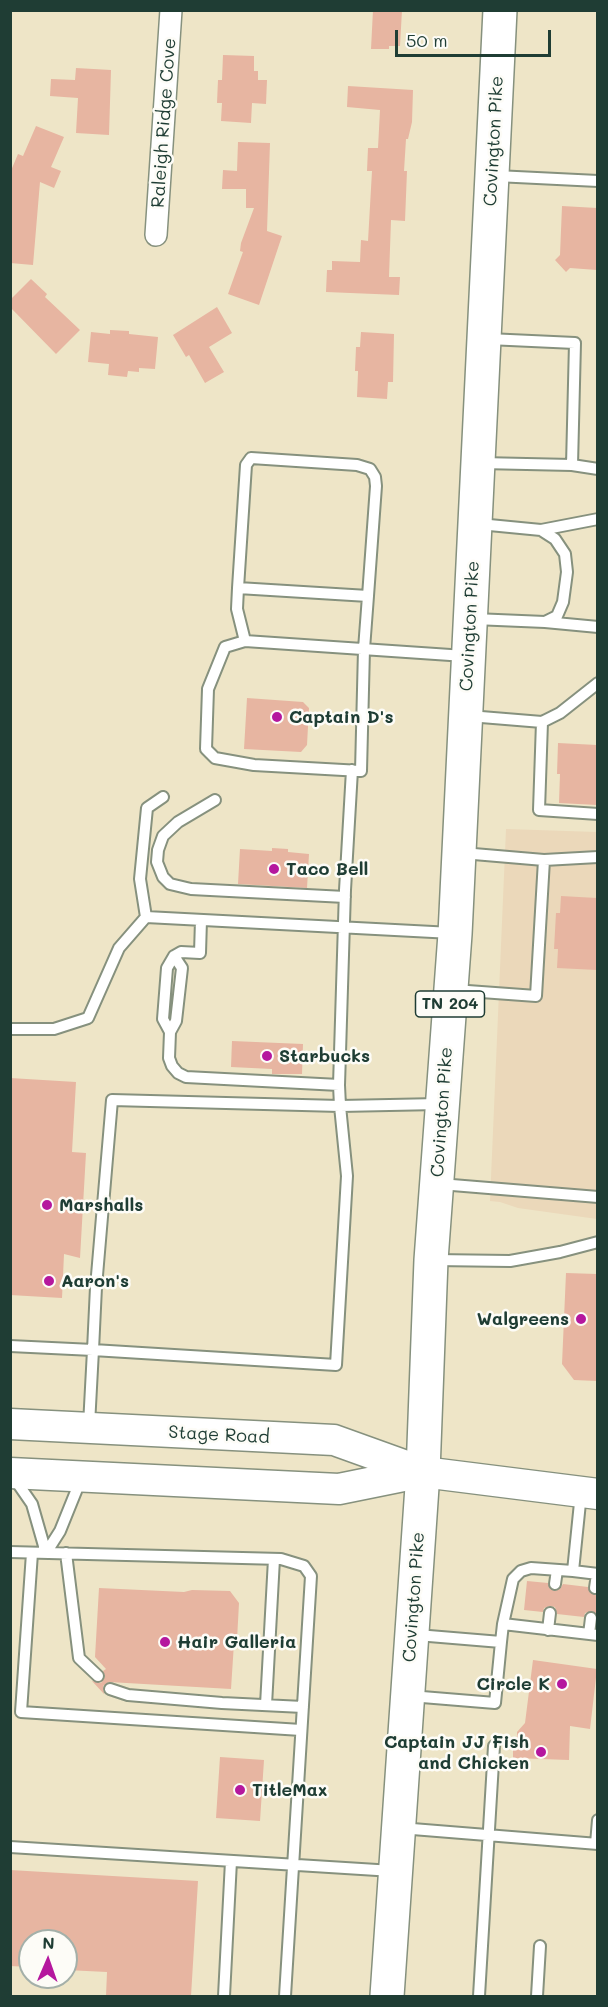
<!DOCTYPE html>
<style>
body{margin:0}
#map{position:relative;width:608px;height:2007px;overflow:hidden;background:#eee5c7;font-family:Mali,sans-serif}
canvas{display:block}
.frame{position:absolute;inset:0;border:12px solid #1f3d34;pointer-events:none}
.north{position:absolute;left:18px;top:1929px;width:60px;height:60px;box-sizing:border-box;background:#fdfcf7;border:2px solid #a4b0a9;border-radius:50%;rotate:2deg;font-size:16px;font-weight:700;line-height:24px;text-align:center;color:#1f3d34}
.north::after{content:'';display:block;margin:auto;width:21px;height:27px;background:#b5179e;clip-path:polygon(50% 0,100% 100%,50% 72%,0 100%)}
.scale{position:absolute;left:395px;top:30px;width:156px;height:27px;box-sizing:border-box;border:3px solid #1f3d34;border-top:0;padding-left:8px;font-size:18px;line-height:21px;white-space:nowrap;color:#1f3d34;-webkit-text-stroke:4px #fdfcf7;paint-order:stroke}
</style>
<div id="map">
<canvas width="608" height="2007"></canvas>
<div class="frame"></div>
<div class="north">N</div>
<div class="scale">50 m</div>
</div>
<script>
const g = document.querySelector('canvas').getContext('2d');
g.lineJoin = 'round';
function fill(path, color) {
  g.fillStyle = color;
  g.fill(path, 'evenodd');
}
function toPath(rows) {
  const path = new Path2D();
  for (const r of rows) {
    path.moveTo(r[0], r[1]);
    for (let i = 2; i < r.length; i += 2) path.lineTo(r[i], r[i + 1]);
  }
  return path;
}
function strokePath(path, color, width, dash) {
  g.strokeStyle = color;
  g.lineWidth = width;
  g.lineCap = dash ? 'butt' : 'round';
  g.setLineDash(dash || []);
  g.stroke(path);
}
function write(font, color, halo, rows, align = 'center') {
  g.font = font + ' Mali,sans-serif';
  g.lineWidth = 5;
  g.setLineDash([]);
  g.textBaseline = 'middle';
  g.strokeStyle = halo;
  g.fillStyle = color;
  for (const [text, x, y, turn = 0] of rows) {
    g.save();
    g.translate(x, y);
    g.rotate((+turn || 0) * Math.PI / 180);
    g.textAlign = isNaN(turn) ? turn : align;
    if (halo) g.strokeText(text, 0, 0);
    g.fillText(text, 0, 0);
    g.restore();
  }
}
fill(toPath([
 [506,829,597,832,597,1219,518,1208,500,1202,490,1201]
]), '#ebd8ba');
fill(toPath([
 [373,10,402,10,400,46,389,46,389,49,371,49],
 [223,55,254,56,254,71,258,71,258,80,267,80,266,104,252,103,251,123,221,121,222,103,217,103,218,80,222,80],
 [76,68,111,70,109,135,76,133,78,98,50,96,51,79,75,80],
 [348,86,413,90,412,122,408,139,406,139,404,171,407,171,405,221,391,220,389,277,400,277,399,295,326,292,327,270,332,270,332,261,360,262,361,240,368,241,372,171,367,171,368,148,378,148,380,110,347,107],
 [36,126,64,137,51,167,61,171,54,188,40,182,33,265,10,263,10,173,18,154,23,156],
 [238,142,270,143,267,231,282,236,259,305,228,294,243,252,240,251,241,243,254,208,246,208,246,189,222,189,223,170,237,171],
 [562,206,597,208,597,270,570,268,566,272,555,260,560,255],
 [31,279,47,294,45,297,80,330,56,354,10,307,10,300],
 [217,307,232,333,209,347,224,372,205,383,189,355,186,357,173,335],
 [110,330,129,331,129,334,158,337,155,369,139,368,139,372,128,371,127,377,108,375,109,364,88,362,91,332,110,334],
 [361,332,394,334,393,382,388,382,387,399,357,397,358,373,358,371,355,371,356,347,360,347],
 [247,698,303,702,309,708,307,745,301,752,244,749],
 [558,743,597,745,597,805,559,803,560,774,557,774],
 [272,848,288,849,288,852,309,854,307,888,238,884,240,849,272,851],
 [561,896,597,898,597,970,557,968,558,949,554,949,556,913,560,913],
 [232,1041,303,1044,302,1074,272,1074,272,1069,231,1067],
 [10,1078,76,1082,72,1152,86,1153,80,1258,64,1254,62,1298,10,1295],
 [566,1273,597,1274,597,1381,574,1380,562,1364],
 [527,1581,548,1583,550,1589,555,1591,560,1589,563,1584,588,1587,590,1593,597,1595,597,1614,591,1611,585,1613,584,1617,557,1614,555,1607,550,1606,544,1608,543,1612,524,1610],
 [99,1588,184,1592,192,1590,230,1591,239,1603,237,1640,234,1640,234,1643,231,1689,109,1682,103,1686,104,1694,92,1681,101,1683,105,1677,103,1671,106,1669,95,1657],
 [533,1660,597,1669,590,1729,570,1726,569,1760,513,1758,513,1748,517,1739,517,1732,525,1723],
 [220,1757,264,1760,260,1821,216,1818],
 [10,1870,198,1881,191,1996,106,1996,107,1972,66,1970,66,1941,30,1941,30,1967,10,1966]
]), '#e7b5a1');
const service = toPath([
 [496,176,598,181],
 [481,463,572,465,575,343,488,339],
 [572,465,598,469],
 [541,530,598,519],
 [238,588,368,596,376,486,375,477,370,469,357,465,251,458,246,465,238,588,237,609,245,641,465,656],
 [474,619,545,622,557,616,563,602,567,572,565,554,555,539,541,530,479,524],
 [545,622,598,627],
 [245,641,225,647,208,689,206,749,215,758,254,765,361,771,364,649,368,596],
 [469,716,542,722,560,713,598,683],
 [542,722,539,810,598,814],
 [352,770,345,890,339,1085,340,1106,347,1176,336,1365,93,1350,96,1287,112,1100,340,1106,439,1104],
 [215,800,178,822,163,836,158,850,157,862,163,877,170,884,191,889,345,897],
 [544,860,598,857],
 [146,917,140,879,147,808,163,797],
 [174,956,182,968,176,1021,170,1032,169,1058,172,1066,178,1073,186,1077,339,1085],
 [454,990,536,996,544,860,462,853],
 [10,1029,54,1029,88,1018,119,948,146,917,452,933],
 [170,1032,163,1019,167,968,174,956,181,952,200,953,201,920],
 [440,1184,598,1197],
 [434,1260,510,1261,560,1252,598,1242],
 [10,1346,93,1350,89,1425],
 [14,1478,32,1504,46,1553,60,1531,81,1479],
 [10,1552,281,1559,304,1566,311,1576,285,1996],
 [32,1553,21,1712,301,1730],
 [66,1553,79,1658,98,1676],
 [573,1571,598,1574],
 [555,1584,557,1570],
 [595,1588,597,1574],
 [503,1624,513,1579,521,1571,531,1568,573,1571,581,1493],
 [548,1630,550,1613],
 [589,1634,591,1618],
 [417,1635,501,1642,503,1624,598,1635],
 [110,1689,128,1695,222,1703,303,1707],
 [410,1696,495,1703,501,1642],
 [266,1705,274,1559],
 [400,1828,598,1844],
 [596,1844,598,1820],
 [10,1847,393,1871],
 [224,1996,231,1861],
 [479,1996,494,1746],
 [537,1996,540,1946]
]);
const minor = toPath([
 [156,235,171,10]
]);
const secondary = toPath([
 [10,1424,334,1440,423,1472,598,1494],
 [10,1473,339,1489,423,1472]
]);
const primary = toPath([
 [387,1996,423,1472,431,1260,455,934,500,10]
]);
strokePath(service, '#86917e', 14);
strokePath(minor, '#86917e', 24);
strokePath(secondary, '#86917e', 33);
strokePath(primary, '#86917e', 36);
strokePath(service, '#fff', 10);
strokePath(minor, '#fff', 21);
strokePath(secondary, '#fff', 30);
strokePath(primary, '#fff', 33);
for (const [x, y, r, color] of [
 [277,717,6,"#b5179e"],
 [274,869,6,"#b5179e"],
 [267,1056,6,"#b5179e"],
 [47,1205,6,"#b5179e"],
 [49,1281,6,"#b5179e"],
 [581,1319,6,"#b5179e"],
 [165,1642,6,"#b5179e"],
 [562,1684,6,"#b5179e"],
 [541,1752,6,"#b5179e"],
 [240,1790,6,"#b5179e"]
]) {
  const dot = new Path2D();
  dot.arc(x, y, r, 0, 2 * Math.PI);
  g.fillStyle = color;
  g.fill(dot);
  strokePath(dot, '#fdfcf7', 2);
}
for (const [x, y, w] of [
 [450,1004,69]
]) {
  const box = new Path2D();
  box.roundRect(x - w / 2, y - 13, w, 26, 4.5);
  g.fillStyle = '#fdfcf7';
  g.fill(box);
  strokePath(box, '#1f3d34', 1.5);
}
write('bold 16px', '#1f3d34', null, [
 ["TN 204",450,1004]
]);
write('18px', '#1f3d34', '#fdfcf7', [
 ["Raleigh Ridge Cove",164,123,-86],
 ["Covington Pike",494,141,-87],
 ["Covington Pike",470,626,-87],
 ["Covington Pike",442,1112,-86],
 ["Stage Road",219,1435,3],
 ["Covington Pike",414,1597,-86]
]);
write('bold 18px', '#1f3d34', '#fdfcf7', [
 ["Captain D's",289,717],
 ["Taco Bell",286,869],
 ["Starbucks",279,1056],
 ["Marshalls",59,1205],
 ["Aaron's",61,1281],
 ["Walgreens",569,1319,"right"],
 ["Hair Galleria",177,1642],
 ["Circle K",550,1684,"right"],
 ["Captain JJ Fish",529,1742,"right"],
 ["and Chicken",529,1763,"right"],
 ["TitleMax",252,1790]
], 'left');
</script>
